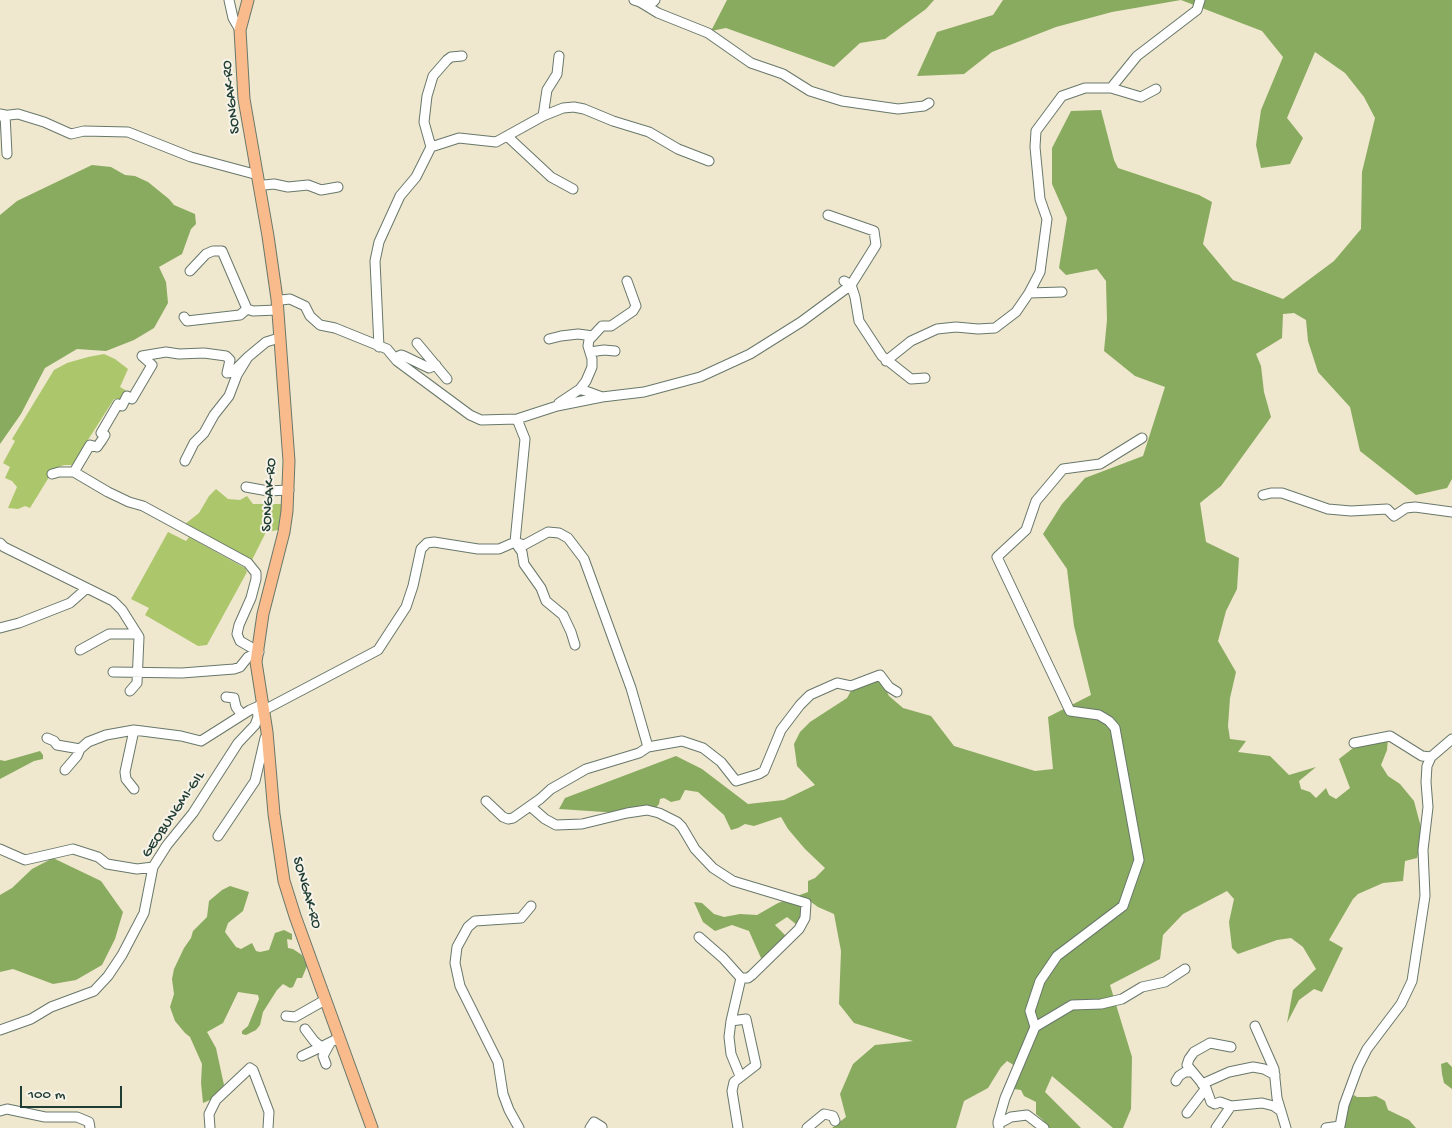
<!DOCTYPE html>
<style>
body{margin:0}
#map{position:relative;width:1452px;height:1128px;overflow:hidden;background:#efe7ce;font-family:"Gochi Hand",sans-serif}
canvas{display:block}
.scale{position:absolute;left:20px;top:1086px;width:102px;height:22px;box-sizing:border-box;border:2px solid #1f3d34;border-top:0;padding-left:6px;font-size:15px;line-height:18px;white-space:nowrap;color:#1f3d34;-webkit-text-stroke:4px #f7f3e8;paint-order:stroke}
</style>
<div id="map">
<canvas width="1452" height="1128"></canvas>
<div class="scale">100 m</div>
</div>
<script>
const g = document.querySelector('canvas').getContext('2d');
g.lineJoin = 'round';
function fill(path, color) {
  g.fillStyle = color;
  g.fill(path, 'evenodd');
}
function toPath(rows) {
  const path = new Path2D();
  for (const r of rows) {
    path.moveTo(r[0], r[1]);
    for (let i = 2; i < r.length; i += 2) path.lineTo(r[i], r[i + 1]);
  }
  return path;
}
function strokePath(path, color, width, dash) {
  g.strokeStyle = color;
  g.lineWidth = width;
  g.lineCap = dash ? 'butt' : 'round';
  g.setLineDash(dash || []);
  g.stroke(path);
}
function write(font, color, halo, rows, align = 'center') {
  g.font = font + ' "Gochi Hand",sans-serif';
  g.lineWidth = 4;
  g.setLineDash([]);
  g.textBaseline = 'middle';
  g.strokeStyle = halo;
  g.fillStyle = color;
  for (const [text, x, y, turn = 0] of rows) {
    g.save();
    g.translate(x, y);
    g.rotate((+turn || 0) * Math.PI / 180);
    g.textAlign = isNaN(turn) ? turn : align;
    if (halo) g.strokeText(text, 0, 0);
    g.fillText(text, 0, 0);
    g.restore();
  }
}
fill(toPath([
 [104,354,115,359,128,369,120,387,127,391,121,401,114,399,72,465,64,465,54,469,30,508,25,506,18,509,8,508,17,487,12,481,5,478,10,467,3,463,15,441,12,439,54,370,67,363,88,357],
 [216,489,228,499,240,500,247,496,253,504,282,504,278,530,266,532,252,560,185,524,199,513,209,496],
 [168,532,186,541,189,537,245,568,247,572,207,645,198,646,145,615,149,608,131,599]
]), '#acc66c');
fill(toPath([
 [727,0,934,0,926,9,885,39,860,43,834,67,726,28,711,31],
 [1003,0,1452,0,1452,479,1447,488,1416,495,1360,451,1350,407,1318,372,1308,341,1306,320,1294,313,1283,314,1282,338,1256,354,1261,366,1264,392,1271,417,1221,486,1200,503,1206,542,1239,558,1237,589,1226,611,1218,641,1236,672,1230,698,1228,726,1230,739,1246,741,1238,752,1270,756,1289,775,1316,767,1299,781,1301,789,1310,792,1316,798,1326,788,1329,795,1336,799,1350,788,1339,759,1357,745,1388,738,1387,750,1381,765,1388,776,1400,784,1414,801,1423,835,1417,858,1405,861,1403,881,1383,883,1358,894,1353,899,1329,940,1343,948,1322,992,1314,989,1299,1000,1287,1023,1293,990,1316,969,1303,947,1291,938,1277,940,1238,954,1232,948,1229,922,1234,899,1227,891,1183,914,1163,935,1160,959,1110,985,1132,1057,1131,1109,1123,1128,1113,1128,1052,1076,1045,1092,1081,1128,1048,1128,1043,1120,1036,1114,1036,1102,1024,1096,1021,1090,1014,1089,1006,1083,1015,1067,1012,1064,1007,1061,1001,1067,988,1088,964,1101,956,1128,832,1128,846,1117,840,1094,853,1064,875,1045,913,1041,854,1023,839,1004,841,951,834,914,818,907,811,902,803,909,797,925,787,917,775,925,788,938,768,955,761,958,749,931,732,925,715,931,703,922,694,902,702,903,714,914,724,917,740,914,757,915,778,903,808,892,808,881,815,878,825,868,805,849,788,829,781,817,754,826,745,824,738,828,731,830,724,815,698,792,685,790,680,800,671,802,664,798,660,799,659,804,654,810,619,813,559,809,565,798,676,756,702,769,748,804,784,800,815,785,797,766,794,744,800,732,810,722,847,698,852,689,881,680,889,696,903,708,931,716,954,746,1035,771,1053,769,1048,717,1091,695,1074,626,1067,569,1043,534,1062,504,1085,478,1143,456,1165,387,1135,376,1104,351,1107,320,1106,281,1097,269,1066,275,1059,268,1067,218,1052,184,1052,148,1071,111,1101,110,1114,160,1118,168,1199,195,1212,202,1203,244,1233,280,1283,299,1334,261,1361,229,1362,172,1375,118,1364,97,1345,73,1315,52,1287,118,1303,138,1290,164,1261,168,1256,145,1261,110,1283,57,1262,31,1181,0,1112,12,1056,27,992,52,964,74,917,76,937,32,993,15],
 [92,165,111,167,125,175,135,176,148,182,169,199,174,205,195,214,196,224,191,229,182,254,159,267,166,282,168,303,154,328,134,340,106,351,77,349,45,368,21,414,0,444,0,215,17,201],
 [40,751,43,755,43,759,34,761,0,779,0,760,5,761],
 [53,858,101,881,123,912,115,939,102,965,76,980,53,984,13,969,0,972,0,895,12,888,32,869],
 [230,886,249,892,243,911,228,923,225,932,236,947,241,949,252,943,256,951,260,952,269,950,275,933,284,930,292,934,292,940,287,939,288,948,293,949,302,955,307,966,302,978,297,978,293,987,290,988,283,984,277,990,263,1012,260,1025,256,1030,246,1035,242,1034,242,1031,248,1026,259,999,258,995,238,992,223,1023,207,1032,216,1048,224,1085,210,1100,203,1103,201,1083,202,1064,190,1037,185,1033,175,1021,170,1007,174,994,172,979,174,969,184,948,191,938,193,931,207,917,209,901,222,890],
 [1447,1062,1452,1067,1452,1089,1444,1083,1442,1074,1441,1064],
 [1354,1095,1357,1097,1368,1097,1376,1096,1385,1101,1388,1110,1409,1120,1416,1128,1345,1128,1345,1118,1349,1103]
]), '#89ab60');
const minor = toPath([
 [229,0,233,18,240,30],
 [634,0,640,2,653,2,655,0],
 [640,2,658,13,708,33,751,63,783,74,810,91,842,101,898,109,924,106,929,103],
 [1111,88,1137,56,1197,10,1200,0],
 [0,114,5,115,7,154],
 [0,116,18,114,44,122,71,134,84,131,128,132,191,157,258,175],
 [543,116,547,90,557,74,559,56],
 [507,136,551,177,573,189],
 [431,147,459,138,496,142,543,116,563,108,574,107,584,109,613,121,649,132,678,149,709,161],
 [264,185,274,184,288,187,308,185,321,190,338,187],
 [190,271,206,254,213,251,222,251,247,309],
 [844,281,851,285,855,297,859,321,882,356,911,379,925,378],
 [1029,293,1062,292],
 [281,300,290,299,305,306,310,316,320,325,335,328,387,349,397,361,470,415,481,420,517,419,557,406,602,397,644,392,700,377,750,354,801,322,851,285,876,245,874,231,828,215],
 [184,317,187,321,240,315,247,309,253,311,277,310],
 [549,339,561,336,578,334,593,336],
 [417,343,447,379],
 [379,347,375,261,379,242,400,196,416,177,431,147,424,122,427,96,433,76,447,60,451,57,462,56],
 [590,352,604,350,615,351],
 [395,358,401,355,404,356,429,368,436,365],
 [886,361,911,341,937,329,956,327,978,329,995,328,1016,312,1029,293,1040,272,1047,219,1040,199,1035,147,1036,131,1062,96,1085,88,1111,88,1141,97,1156,89],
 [602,397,580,389,586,381,592,367,592,359,588,346,589,340,602,326,611,326,633,311,636,306,627,281],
 [559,403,580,389],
 [517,419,525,439,515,542,524,545,548,532,559,533,568,538,584,559,631,688,648,747],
 [185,461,194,443,204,433,214,415,229,396,237,375,248,357,266,342,279,338],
 [74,472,90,445,97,447,102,440,105,435,101,433,118,404,122,406,127,396,132,399,152,365,142,356,166,352,179,354,204,353,226,356,230,360,227,373,233,372,248,357],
 [52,474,59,472,74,472,108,492,129,502,143,506,248,563,256,573,256,579,251,598,239,625,237,634,240,641,259,652],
 [246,487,268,491,289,490],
 [1263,495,1271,493,1282,493,1328,509,1351,511,1387,509,1394,516,1406,508,1415,507,1452,512],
 [0,543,4,547,113,601,122,610,139,637,137,683,130,691],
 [0,628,19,623,70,603,87,588],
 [80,650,109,634,137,634],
 [113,672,182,673,234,669,240,667,248,657,259,652],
 [226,697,234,698,236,707,242,715],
 [268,708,378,650,406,607,413,586,421,549,427,543,434,542,478,549,499,549,515,542,522,552,524,564,541,588,546,601,563,615,571,632,575,645],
 [47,738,54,741,57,745,80,749,88,742,106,735,134,730,181,736,201,741,250,710,257,707],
 [1354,743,1390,736,1422,756,1431,757],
 [65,770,77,756,80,749],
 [134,789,126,779,125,772,134,730],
 [486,801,503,817,508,819,513,818,540,799,551,789,586,769,639,753,648,747,682,741,703,748,721,762,736,781,759,774,764,771,781,730,800,705,810,695,837,683,851,686,880,675,889,687,897,692],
 [530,806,545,819,556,825,582,824,627,813,647,810,659,813,677,822,682,827,695,849,713,868,733,881,806,903,805,918,799,929,752,975,748,978,741,978],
 [218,836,255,781,265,738],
 [0,849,25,860,73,849,98,857,107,864,137,869,153,867],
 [699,937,723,958,741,978,731,1021,746,1019,756,1065,734,1082,732,1091,738,1128],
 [286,1016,295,1017,325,1000],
 [731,1021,729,1037,731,1054,740,1076],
 [1255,1026,1274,1069,1277,1098,1286,1128],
 [1035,1027,1072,1005,1101,1004,1122,999,1142,987,1165,982,1185,969],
 [305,1029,314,1041,321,1047,339,1038],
 [0,1030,31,1019,51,1007,94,991,108,976,122,955,144,913,153,867,167,845,193,813,238,743,255,725,258,717,257,707,263,703],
 [1231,1047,1210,1043,1194,1052,1189,1059,1187,1065,1206,1088,1211,1102,1215,1104,1220,1102,1231,1106,1262,1103,1274,1106,1281,1111],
 [302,1056,321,1047],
 [326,1064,323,1056,330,1043],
 [1176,1081,1179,1076,1185,1072,1192,1072],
 [1202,1084,1229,1072,1253,1067,1264,1069,1275,1075],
 [0,1111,7,1109,45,1117,77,1117,89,1122,90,1128],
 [1187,1113,1206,1088],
 [998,1124,1011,1117,1027,1115,1044,1128],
 [210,1128,209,1114,216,1100,250,1068,253,1070,269,1112,268,1128],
 [519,1128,509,1110,503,1094,498,1062,460,986,455,963,457,947,468,927,475,921,521,918,531,906],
 [590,1128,594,1122,602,1127],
 [807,1128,824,1114,833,1116,835,1121],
 [999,1128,998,1122,1005,1098,1035,1027,1030,1011,1040,981,1057,956,1123,906,1139,860,1115,728,1109,721,1099,715,1070,711,997,557,1026,530,1036,501,1063,469,1100,464,1142,438],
 [1216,1128,1231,1106],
 [1326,1128,1340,1126,1344,1105,1358,1067,1367,1049,1401,1004,1412,981,1425,896,1423,850,1428,807,1426,782,1427,766,1431,757,1452,739]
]);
const major = toPath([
 [248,0,240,30,244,99,268,236,277,299,289,461,287,511,284,532,263,614,256,662,267,732,274,814,284,881,295,916,372,1128]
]);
strokePath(minor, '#68786a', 11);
strokePath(major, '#68786a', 13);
strokePath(minor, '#fff', 9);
strokePath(major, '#fabb8c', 11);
write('15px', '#1f3d34', '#f7f3e8', [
 ["SONGAK-RO",232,97,-97],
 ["SONGAK-RO",270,495,-86],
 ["GEOBUNGMI-GIL",174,815,-56],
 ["SONGAK-RO",306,893,74]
]);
</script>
